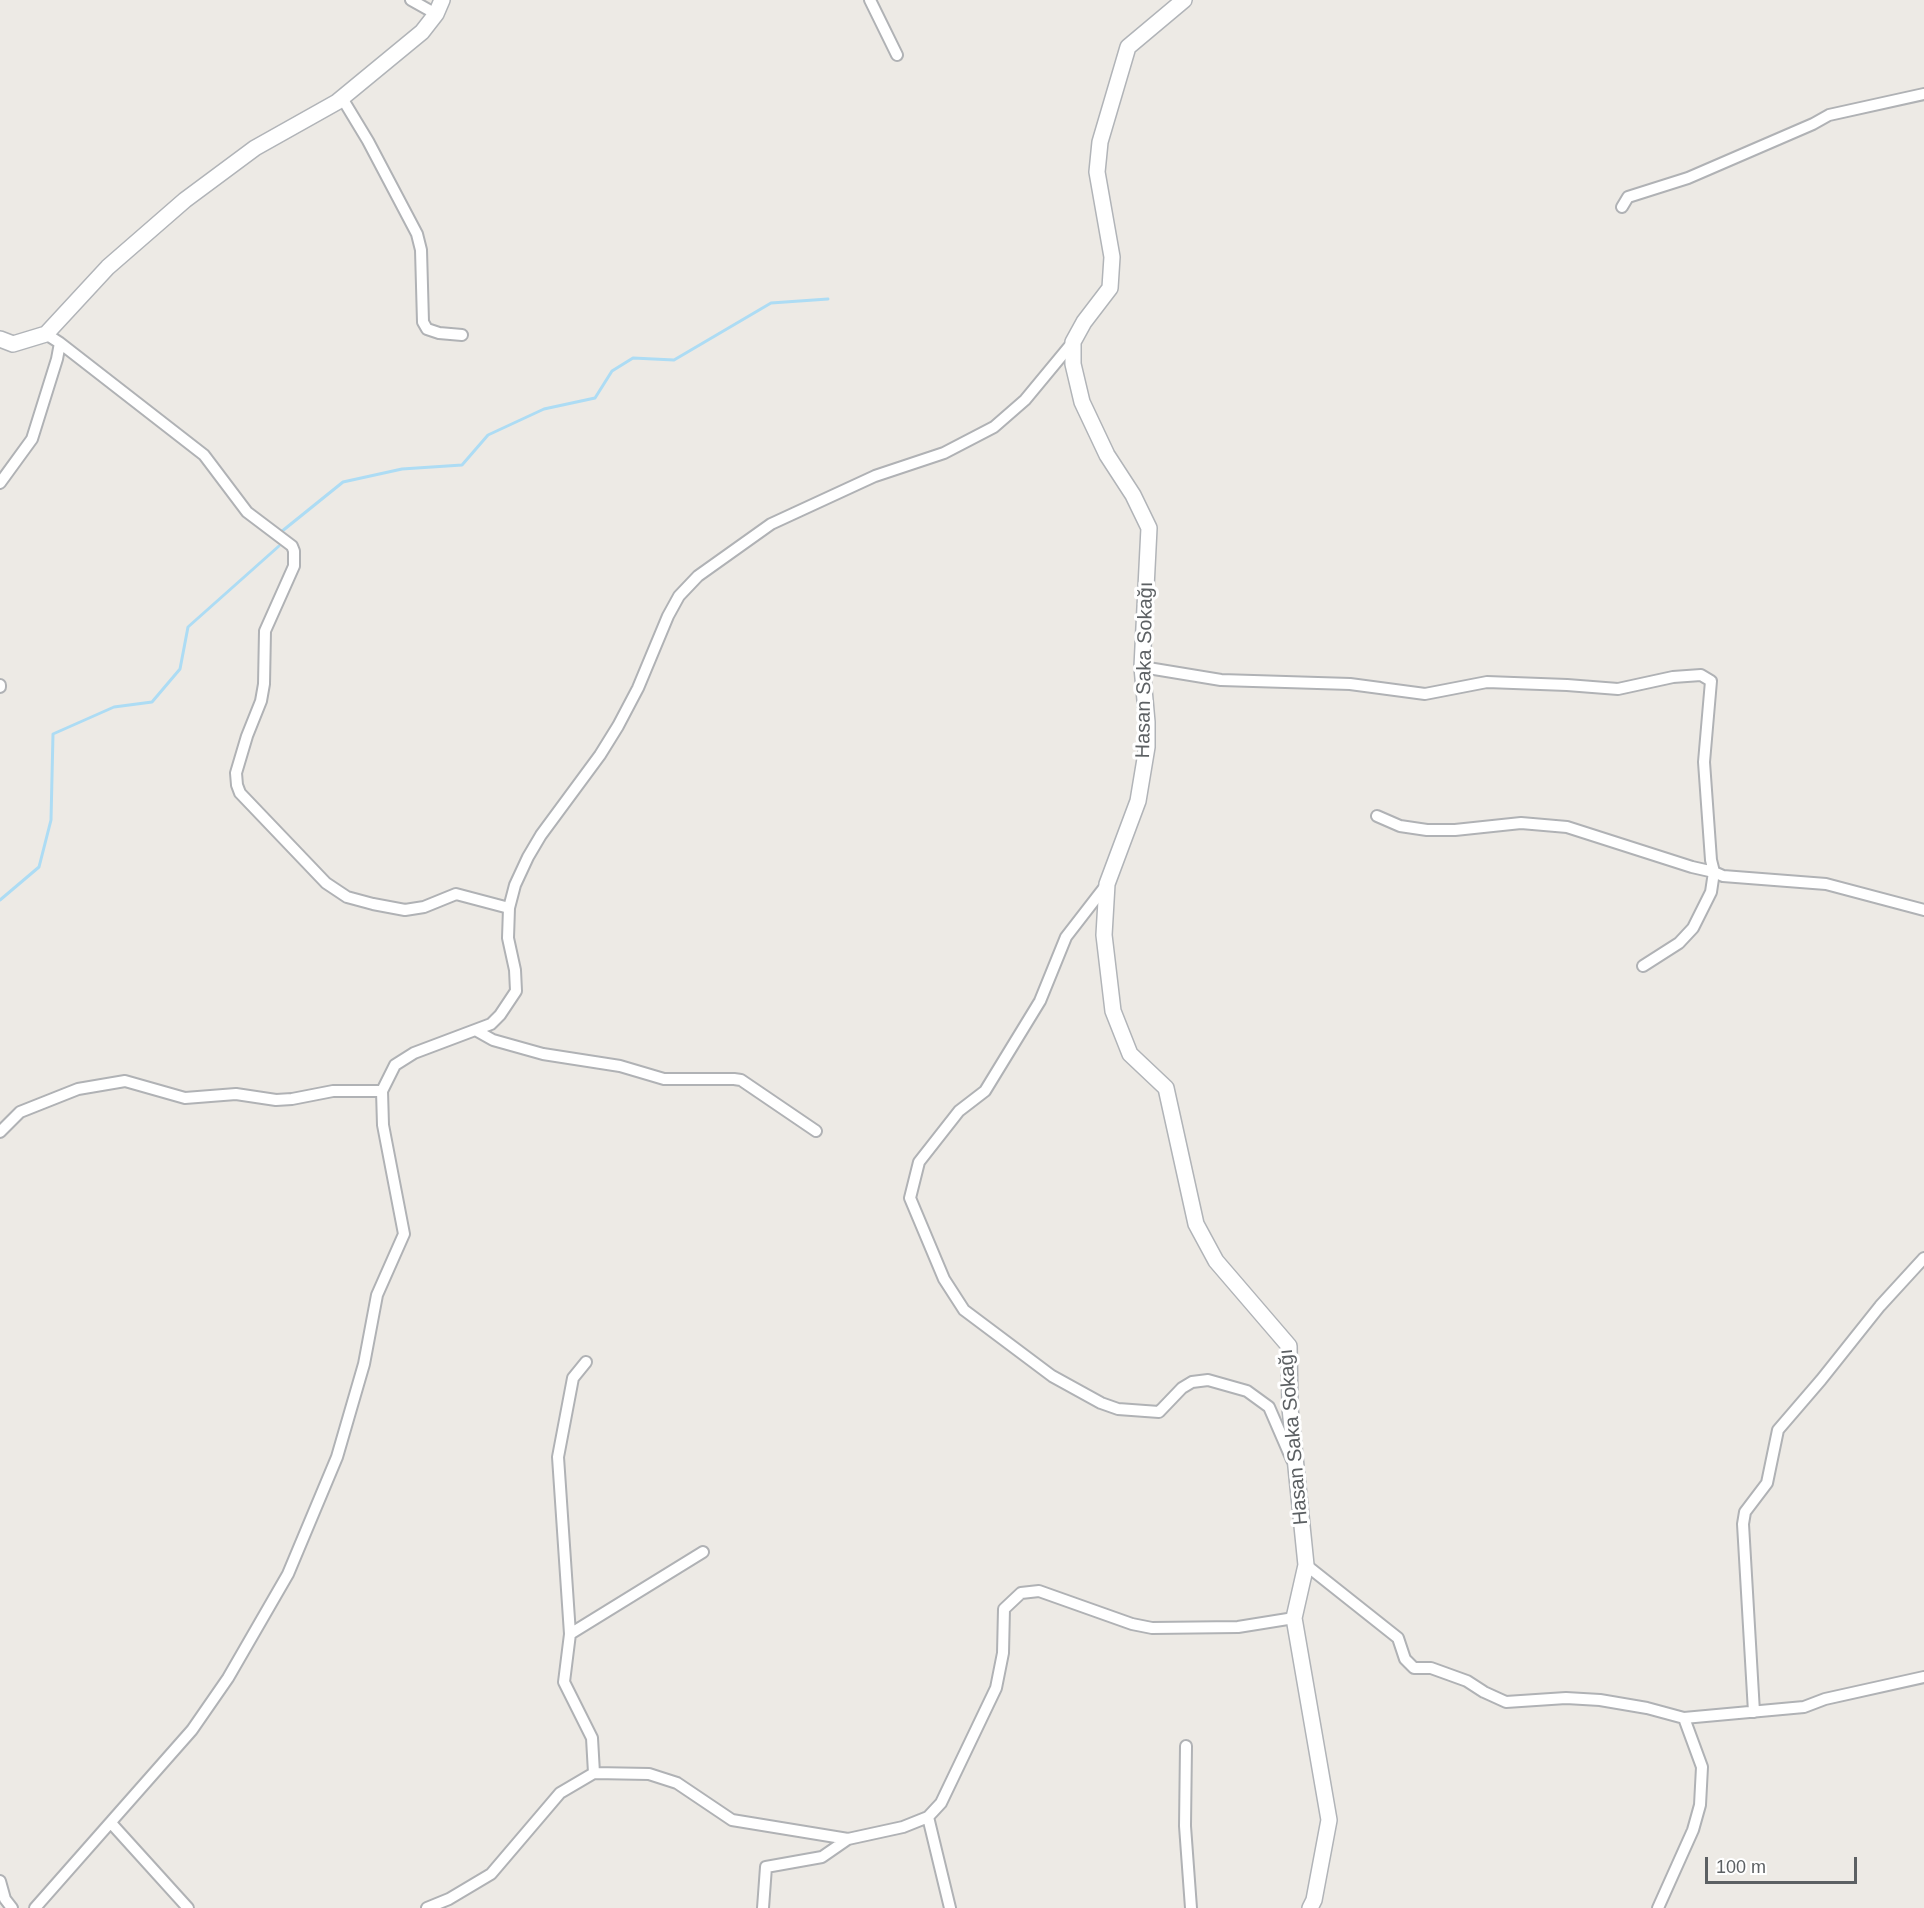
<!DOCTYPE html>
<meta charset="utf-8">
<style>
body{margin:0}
#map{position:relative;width:1924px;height:1908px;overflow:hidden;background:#edeae5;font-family:Helvetica,sans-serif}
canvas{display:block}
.scale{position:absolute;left:1705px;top:1857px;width:152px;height:27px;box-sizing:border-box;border:3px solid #5c6063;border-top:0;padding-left:8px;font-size:18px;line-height:21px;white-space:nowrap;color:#5c6063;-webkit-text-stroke:4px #fff;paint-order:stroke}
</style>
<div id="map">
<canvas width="1924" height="1908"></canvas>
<div class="scale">100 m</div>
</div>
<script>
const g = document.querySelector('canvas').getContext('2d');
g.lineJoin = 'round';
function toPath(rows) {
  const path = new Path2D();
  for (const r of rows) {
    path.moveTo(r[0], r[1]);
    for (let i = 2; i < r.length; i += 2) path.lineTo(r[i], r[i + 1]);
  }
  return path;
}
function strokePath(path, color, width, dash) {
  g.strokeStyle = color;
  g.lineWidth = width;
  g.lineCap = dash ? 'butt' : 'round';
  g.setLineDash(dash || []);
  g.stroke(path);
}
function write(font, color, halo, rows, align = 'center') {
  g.font = font + ' Helvetica,sans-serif';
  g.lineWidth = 6;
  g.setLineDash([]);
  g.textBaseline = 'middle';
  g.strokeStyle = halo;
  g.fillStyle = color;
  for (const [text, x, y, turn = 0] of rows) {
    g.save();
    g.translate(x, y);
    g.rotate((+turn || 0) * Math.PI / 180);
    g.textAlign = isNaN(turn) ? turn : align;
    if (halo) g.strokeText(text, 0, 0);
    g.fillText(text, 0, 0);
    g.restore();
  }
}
strokePath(toPath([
 [281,532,343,482,402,469,462,465,488,435,544,409,595,398,612,371,633,358,674,360,771,303,828,299],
 [0,900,39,867,51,820,53,734,114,707,152,702,180,669,188,627,279,546]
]), '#addcf4', 3);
const street = toPath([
 [411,0,436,14],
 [870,0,897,55],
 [342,98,368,141,417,234,421,250,423,322,427,329,439,333,462,335],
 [1622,207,1628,197,1688,178,1813,124,1829,115,1924,94],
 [46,334,60,343,204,455,247,512,292,546,294,551,294,566,265,631,264,684,261,701,247,736,236,773,237,785,240,793,326,883,347,897,373,904,405,910,424,907,456,894,509,908],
 [0,483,32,439,57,359,60,343],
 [1142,667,1221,680,1350,684,1425,694,1487,682,1567,685,1618,689,1673,677,1701,675,1711,681,1704,762,1711,860,1714,872,1723,876,1826,884,1924,910],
 [0,685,0,687],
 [1377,816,1400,826,1427,830,1455,830,1521,823,1567,827,1692,867,1714,872,1711,892,1693,928,1679,943,1643,966],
 [1107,884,1066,937,1040,1001,985,1091,959,1111,919,1162,910,1198,944,1279,964,1310,1052,1376,1101,1403,1118,1409,1159,1412,1182,1388,1192,1382,1208,1380,1247,1391,1269,1407,1292,1460],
 [477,1031,493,1040,543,1054,620,1066,664,1079,734,1079,741,1080,816,1131],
 [0,1132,20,1112,78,1089,125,1081,185,1098,236,1094,276,1100,292,1099,333,1091,382,1091],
 [586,1362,573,1378,558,1457,570,1634,564,1682,592,1738,594,1773],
 [1306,1565,1398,1638,1405,1659,1414,1668,1431,1668,1467,1681,1484,1692,1506,1702,1566,1698,1600,1700,1647,1708,1684,1718,1804,1707,1825,1699,1924,1677],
 [570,1634,703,1552],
 [1754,1712,1743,1524,1745,1512,1767,1483,1778,1430,1821,1380,1880,1306,1924,1258],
 [1186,1746,1185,1826,1191,1908],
 [928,1817,950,1908],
 [111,1823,188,1908],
 [848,1839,903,1827,928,1817,941,1803,996,1688,1003,1653,1004,1609,1021,1593,1039,1591,1132,1624,1152,1628,1238,1627,1294,1618],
 [0,1881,5,1899,12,1908],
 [35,1908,192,1730,228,1678,288,1574,337,1457,364,1364,377,1295,404,1234,383,1125,382,1091,395,1065,414,1053,491,1024,500,1015,516,991,515,970,508,938,509,908,515,885,528,857,541,835,600,755,618,726,638,688,668,616,679,596,698,576,771,524,875,476,944,453,994,427,1025,400,1073,342],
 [427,1908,449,1899,491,1874,560,1793,594,1773,649,1774,677,1783,732,1820,848,1839,822,1857,766,1867,763,1908],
 [1658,1908,1693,1830,1700,1805,1702,1767,1684,1718]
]);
const secondary = toPath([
 [1184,0,1128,47,1100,142,1097,172,1112,257,1110,288,1084,322,1073,342,1073,364,1082,402,1107,455,1133,495,1149,528,1142,667,1147,722,1147,747,1138,801,1107,884,1104,935,1113,1011,1130,1054,1166,1088,1196,1224,1216,1261,1289,1346,1290,1408,1306,1565,1294,1618,1329,1820,1314,1900,1310,1908],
 [0,339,13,344,46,334,108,267,185,200,255,148,337,102,422,32,436,14,442,0]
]);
strokePath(street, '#b0b2b5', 14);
strokePath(secondary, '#b1b4b8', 18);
strokePath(street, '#fff', 10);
strokePath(secondary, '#fff', 15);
write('20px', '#5c6063', '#fff', [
 ["Hasan Saka Sokağı",1145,670,-89],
 ["Hasan Saka Sokağı",1294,1437,-95]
]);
</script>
